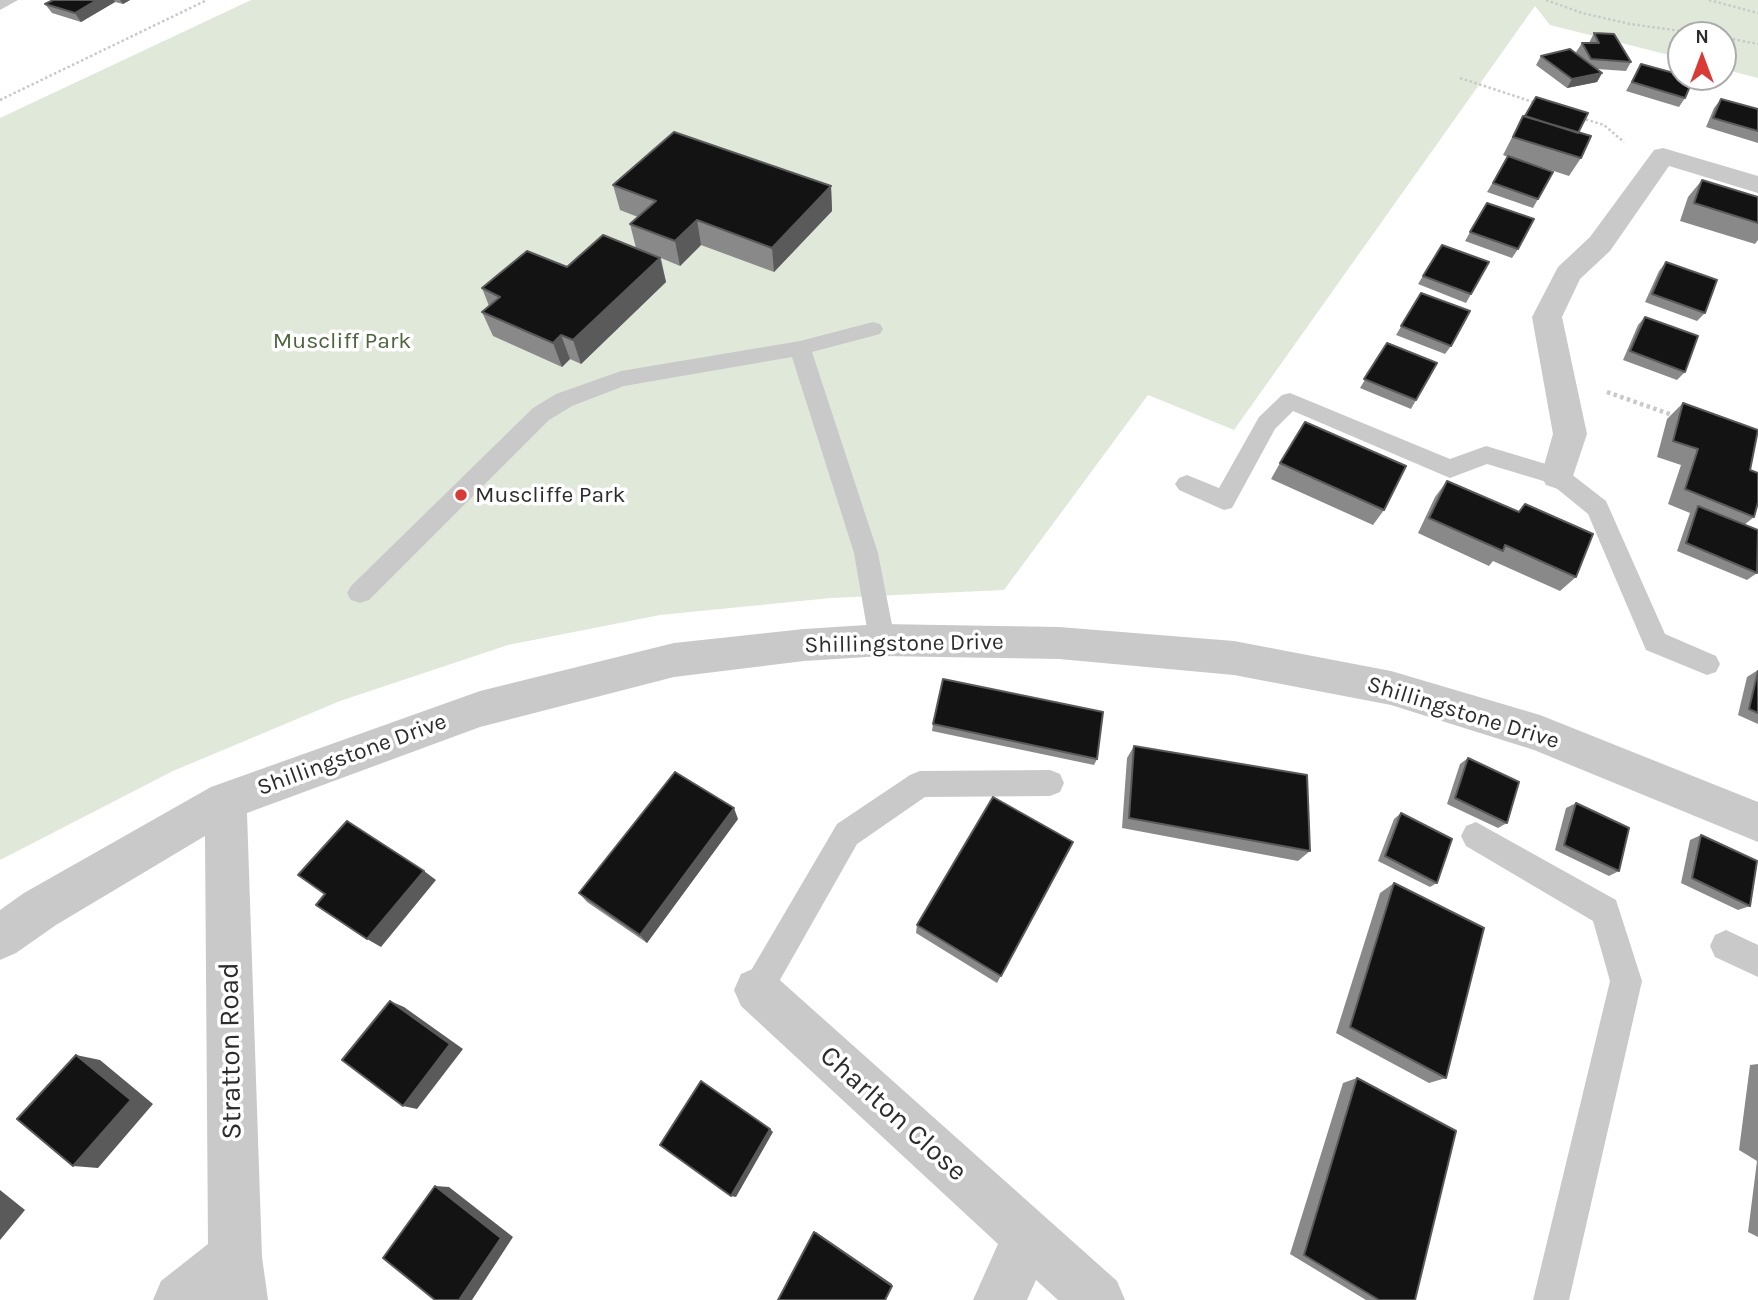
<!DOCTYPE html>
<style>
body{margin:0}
#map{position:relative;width:1758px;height:1300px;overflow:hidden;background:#fff;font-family:Karla,sans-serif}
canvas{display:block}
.north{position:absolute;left:1667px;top:21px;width:70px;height:70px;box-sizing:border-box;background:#fff;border:2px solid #ababab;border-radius:50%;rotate:0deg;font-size:19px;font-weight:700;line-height:28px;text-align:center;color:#2c2c2c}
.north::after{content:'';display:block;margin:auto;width:24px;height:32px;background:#db3935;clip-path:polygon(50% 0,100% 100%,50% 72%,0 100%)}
</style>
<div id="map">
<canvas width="1758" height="1300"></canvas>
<div class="north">N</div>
</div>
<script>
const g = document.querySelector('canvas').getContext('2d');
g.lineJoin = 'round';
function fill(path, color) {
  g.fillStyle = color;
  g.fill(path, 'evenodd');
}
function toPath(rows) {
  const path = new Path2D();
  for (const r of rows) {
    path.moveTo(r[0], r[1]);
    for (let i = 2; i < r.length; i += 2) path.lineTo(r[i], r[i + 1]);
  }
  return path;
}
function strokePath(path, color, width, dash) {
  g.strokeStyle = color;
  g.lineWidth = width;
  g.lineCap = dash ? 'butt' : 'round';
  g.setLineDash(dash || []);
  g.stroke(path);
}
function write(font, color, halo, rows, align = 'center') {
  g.font = font + ' Karla,sans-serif';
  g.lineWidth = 7;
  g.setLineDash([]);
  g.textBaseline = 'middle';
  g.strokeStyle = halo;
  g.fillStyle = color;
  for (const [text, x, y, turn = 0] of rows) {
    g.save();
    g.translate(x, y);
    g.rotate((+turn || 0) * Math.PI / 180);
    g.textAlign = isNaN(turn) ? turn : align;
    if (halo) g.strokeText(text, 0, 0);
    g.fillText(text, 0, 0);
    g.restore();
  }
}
fill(toPath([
 [251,0,1758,0,1758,78,1723,69,1723,35,1681,35,1681,58,1550,25,1535,6,1234,430,1148,395,1004,590,831,598,660,615,508,645,340,701,173,771,0,860,0,118]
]), '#e0e9d9');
strokePath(toPath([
 [1546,0,1582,13,1630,24,1710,35],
 [1709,0,1758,13],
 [1723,37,1758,44],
 [1460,78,1536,103],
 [0,100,207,0],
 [1581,118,1604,125,1624,142]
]), '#c9c9c9', 2.5, [2.5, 2.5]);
strokePath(toPath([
 [1607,392,1675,416]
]), '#c9c9c9', 4.5, [3.5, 3.5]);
fill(toPath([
 [0,0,18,0,0,10,0,0],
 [873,322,880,324,883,329,880,334,812,352,878,553,895,640,891,648,882,651,873,648,869,640,854,553,792,357,624,386,572,406,549,420,369,600,360,603,351,600,347,593,351,586,533,408,556,394,621,371,800,341,873,322],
 [1290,393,1450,459,1486,446,1566,470,1606,501,1665,634,1716,656,1720,664,1716,672,1707,675,1646,650,1588,514,1550,483,1487,464,1450,478,1293,411,1275,429,1232,508,1224,510,1179,490,1175,484,1179,478,1187,475,1219,488,1259,417,1282,395,1290,393],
 [1050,770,1060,774,1064,783,1060,792,1050,796,925,797,857,844,768,1001,757,1006,746,1001,741,990,746,979,837,824,910,775,920,771,1050,770],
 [1476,822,1616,900,1642,981,1569,1300,1533,1300,1610,981,1593,921,1466,846,1461,836,1466,826,1476,822],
 [1726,930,1758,945,1758,977,1715,957,1710,946,1715,935,1726,930]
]), '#c9c9c9');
fill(toPath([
 [1663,148,1758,176,1758,193,1669,166,1610,251,1580,279,1562,317,1587,434,1570,485,1558,489,1546,485,1541,476,1553,434,1532,317,1558,267,1590,237,1654,150,1663,148],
 [882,624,1059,627,1234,641,1391,671,1540,715,1758,802,1758,842,1534,750,1391,705,1234,675,1059,659,882,656,804,661,674,677,480,727,247,813,262,1257,268,1300,153,1300,161,1281,208,1244,205,836,56,925,16,953,0,960,0,910,24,893,211,787,480,691,674,643,804,629,882,624],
 [757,967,773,974,1117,1281,1125,1300,1058,1300,1036,1280,1027,1300,973,1300,998,1244,741,1006,734,990,741,974,757,967]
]), '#c9c9c9');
fill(toPath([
 [53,0,130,0,123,4,115,2,81,22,52,13,45,4],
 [1594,33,1631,62,1626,71,1597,69,1602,73,1597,82,1567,88,1536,65,1541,56,1578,55,1576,52,1582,43,1589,43],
 [1641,64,1685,98,1679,107,1626,91],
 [1721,99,1758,109,1758,143,1706,127,1714,108],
 [1523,116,1578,133,1581,158,1569,176,1517,159,1538,199,1533,208,1487,192,1508,157,1503,155],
 [1702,180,1758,197,1758,240,1755,244,1680,221,1688,197],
 [613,185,831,186,832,211,774,272,701,245,680,266,661,258,666,282,581,364,570,359,562,367,493,336,482,312,489,306,482,288,567,267,636,248,630,224,638,217,620,210],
 [1487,203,1518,249,1512,258,1465,241],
 [1442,245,1471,294,1466,303,1418,284],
 [1666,262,1705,313,1697,321,1645,302,1659,271],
 [1421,293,1451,346,1445,354,1396,335],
 [1645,317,1685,372,1677,380,1623,360,1638,325],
 [1387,343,1416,400,1411,409,1360,388],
 [1683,403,1750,470,1754,517,1744,525,1757,573,1747,580,1677,551,1690,513,1668,504,1681,465,1657,457,1667,419],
 [1280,463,1384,510,1373,525,1271,479],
 [1447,481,1518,512,1525,504,1576,577,1560,591,1493,561,1489,566,1418,533,1435,497],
 [1758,670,1758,724,1738,715,1747,677],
 [933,724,1097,759,1094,765,932,731],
 [1134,746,1310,851,1298,861,1122,828,1127,758],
 [1468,758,1507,823,1498,828,1447,804,1460,764],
 [1576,803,1619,871,1609,876,1555,850,1566,808],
 [1401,813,1437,883,1430,887,1378,861,1394,819],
 [738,819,647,943,587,902,579,893],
 [1701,835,1750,906,1738,910,1681,883,1690,840],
 [1073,842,997,983,916,933,917,925],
 [1394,883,1446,1078,1429,1083,1336,1033,1380,893],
 [1758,1064,1758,1237,1748,1232,1757,1161,1739,1150,1750,1065],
 [1357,1078,1415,1300,1366,1300,1290,1254,1343,1083]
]), '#898989');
fill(toPath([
 [97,0,114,0,115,2,81,22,75,13],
 [120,0,130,0,123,4],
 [1602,73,1597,82,1567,88,1572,79],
 [831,186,832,211,774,272,772,248],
 [697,220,701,245,680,266,675,241],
 [660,258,666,282,581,364,573,340],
 [561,335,570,359,562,367,553,343],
 [734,808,738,819,647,943,640,935],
 [424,871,436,880,381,947,367,939],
 [390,1001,404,1007,463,1049,417,1109,403,1106],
 [76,1055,100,1060,153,1104,98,1168,73,1166],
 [770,1129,773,1132,736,1197,731,1196],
 [435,1186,449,1187,513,1237,472,1300,459,1300],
 [0,1190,25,1210,0,1240],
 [814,1232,816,1232,892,1284,892,1286]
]), '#5a5a5a');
const building = toPath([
 [53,0,97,0,75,13,45,4,53,0],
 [1594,33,1614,34,1631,62,1591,59,1582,43,1599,43,1594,33],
 [1570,49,1602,73,1572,79,1541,56,1570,49],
 [1641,64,1681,75,1681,77,1693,79,1685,98,1632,82,1641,64],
 [1536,97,1588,113,1578,133,1525,116,1536,97],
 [1721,99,1758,109,1758,131,1713,118,1721,99],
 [1523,116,1591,136,1581,158,1513,137,1523,116],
 [674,132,831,186,772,248,697,220,675,241,630,224,656,201,613,185,674,132],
 [1508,156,1553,172,1538,199,1493,183,1508,156],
 [1702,180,1758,197,1758,223,1694,203,1702,180],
 [1487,203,1534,219,1518,249,1470,232,1487,203],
 [603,235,660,258,573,340,561,335,553,343,482,312,500,297,482,288,527,251,567,267,603,235],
 [1442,245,1489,262,1471,294,1423,276,1442,245],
 [1666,262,1717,280,1705,313,1652,294,1666,262],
 [1421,293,1470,311,1451,346,1401,326,1421,293],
 [1645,317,1698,336,1685,372,1630,351,1645,317],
 [1387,343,1437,363,1416,400,1364,379,1387,343],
 [1683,403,1758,430,1750,470,1758,473,1758,502,1754,517,1685,489,1698,449,1673,441,1683,403],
 [1305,422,1406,466,1384,510,1280,463,1305,422],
 [1447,481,1519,512,1525,504,1593,534,1576,577,1505,545,1503,551,1429,518,1447,481],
 [1698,506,1758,530,1757,573,1686,543,1698,506],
 [1758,671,1758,713,1749,709,1758,671],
 [943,679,1103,712,1097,759,933,724,943,679],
 [1134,746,1307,775,1310,851,1129,818,1134,746],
 [1468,758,1519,782,1507,823,1455,798,1468,758],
 [675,772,734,808,640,935,579,893,675,772],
 [993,797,1073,842,1001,976,917,925,993,797],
 [1576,803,1629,828,1619,871,1564,845,1576,803],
 [1401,813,1452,839,1437,883,1385,856,1401,813],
 [347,821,424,871,367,939,316,905,325,894,298,875,347,821],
 [1701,835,1757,861,1750,906,1692,878,1701,835],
 [1394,883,1484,928,1446,1078,1350,1027,1394,883],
 [390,1001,450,1044,403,1106,342,1060,390,1001],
 [76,1055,131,1100,73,1166,17,1119,76,1055],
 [1357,1078,1456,1131,1415,1300,1379,1300,1304,1255,1357,1078],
 [701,1081,770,1129,731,1196,660,1145,701,1081],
 [435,1186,501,1238,459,1300,435,1300,383,1258,435,1186],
 [814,1232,892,1286,885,1300,778,1300,814,1232]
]);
fill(building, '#131313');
strokePath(building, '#5a5a5a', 2);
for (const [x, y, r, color] of [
 [461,495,7,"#db3935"]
]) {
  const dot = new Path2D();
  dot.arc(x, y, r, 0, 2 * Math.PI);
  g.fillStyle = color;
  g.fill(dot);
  strokePath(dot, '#fff', 2.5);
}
write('23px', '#4b643c', '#fff', [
 ["Muscliff Park",342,341]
]);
write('23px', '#2c2c2c', '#fff', [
 ["Muscliffe Park",475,495]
], 'left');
write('23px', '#2c2c2c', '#fff', [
 ["Shillingstone Drive",904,644,-1],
 ["Shillingstone Drive",1463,713,17],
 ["Shillingstone Drive",352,755,-20]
]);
write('28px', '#2c2c2c', '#fff', [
 ["Stratton Road",231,1051,-91],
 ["Charlton Close",893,1114,42]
]);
</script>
